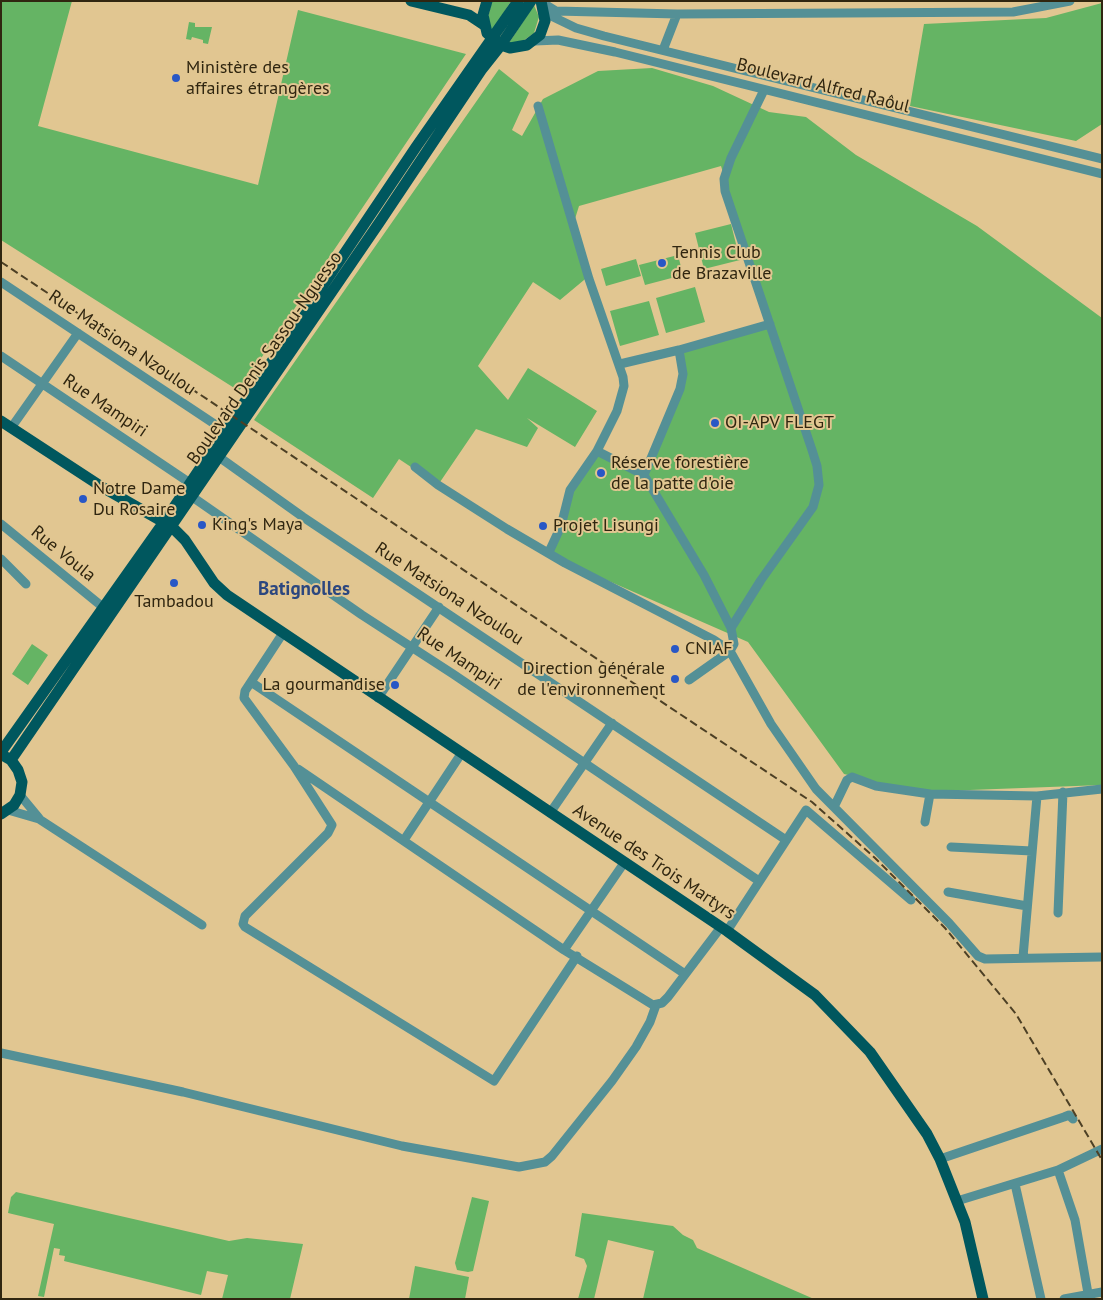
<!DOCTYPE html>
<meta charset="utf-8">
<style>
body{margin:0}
#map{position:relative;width:1103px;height:1300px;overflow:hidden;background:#e1c691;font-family:"PT Sans",sans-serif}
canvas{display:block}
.frame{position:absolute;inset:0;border:2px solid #302610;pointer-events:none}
</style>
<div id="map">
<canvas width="1103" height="1300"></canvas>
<div class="frame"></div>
</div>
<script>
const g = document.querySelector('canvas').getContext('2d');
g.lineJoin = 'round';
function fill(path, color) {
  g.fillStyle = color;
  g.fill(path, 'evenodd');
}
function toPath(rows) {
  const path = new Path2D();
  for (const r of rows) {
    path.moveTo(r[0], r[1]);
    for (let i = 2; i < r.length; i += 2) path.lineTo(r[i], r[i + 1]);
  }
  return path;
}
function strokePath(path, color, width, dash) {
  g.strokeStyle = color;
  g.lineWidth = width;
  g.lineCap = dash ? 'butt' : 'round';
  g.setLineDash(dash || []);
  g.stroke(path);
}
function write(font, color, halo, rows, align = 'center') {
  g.font = font + ' "PT Sans",sans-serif';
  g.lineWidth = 4;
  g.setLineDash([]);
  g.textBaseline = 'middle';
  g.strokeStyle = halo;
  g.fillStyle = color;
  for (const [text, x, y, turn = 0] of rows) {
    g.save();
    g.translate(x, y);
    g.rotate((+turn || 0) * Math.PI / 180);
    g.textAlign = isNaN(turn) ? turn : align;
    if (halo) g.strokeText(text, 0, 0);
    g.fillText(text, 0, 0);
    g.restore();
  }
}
fill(toPath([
 [1,1,72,1,38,126,258,185,298,10,466,54,239,391,1,240],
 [492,1,511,1,492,31,487,22],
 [1102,3,1102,124,1076,141,910,106,924,24,1046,18],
 [534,5,539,17,534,33,520,43,509,43],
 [189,22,195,23,195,27,212,27,208,44,203,43,203,40,192,37,191,40,186,39],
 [652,68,713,86,769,112,806,117,856,155,977,226,1102,318,1102,785,917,792,844,774,748,642,563,561,549,552,566,502,597,451,643,475,680,389,679,350,769,324,721,166,579,206,574,222,590,275,560,300,533,282,478,366,508,400,528,368,597,411,575,447,527,418,538,428,527,447,476,429,438,485,399,459,373,498,254,420,499,69,529,93,512,130,522,136,543,99,598,71],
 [731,224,740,260,704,269,695,233],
 [678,255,683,275,645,285,639,265],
 [636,259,641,276,606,286,601,269],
 [695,287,705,322,666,333,656,298],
 [649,301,659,335,620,346,610,311],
 [32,644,48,655,28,685,12,674],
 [16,1192,229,1241,247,1238,303,1244,290,1299,222,1299,228,1275,207,1271,201,1295,64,1261,65,1256,59,1255,60,1249,54,1248,44,1297,38,1296,54,1224,8,1213,11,1197],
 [472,1197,489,1201,473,1271,468,1272,457,1270,455,1263],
 [582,1213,673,1226,683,1235,693,1240,697,1248,814,1299,643,1299,654,1251,608,1240,594,1299,578,1299,587,1266,584,1259,575,1256],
 [415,1266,469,1277,465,1299,409,1299]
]), '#65b464');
strokePath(toPath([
 [543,3,556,11,677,14,1013,12,1070,1],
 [545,13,576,28,604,36,1102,159],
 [535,41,558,40,615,52,1102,174],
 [663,50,677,14],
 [538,106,589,279,623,377,624,386,617,411,597,451,570,490,561,526,549,552],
 [1,282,225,431],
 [679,350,770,324],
 [1,356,190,483],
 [620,364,679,350,683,374,680,389,644,475],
 [11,428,78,333],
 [597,451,644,475,704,575,731,628,734,644,730,651,689,680],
 [219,457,303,517,786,840],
 [415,467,438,485,507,529,565,563,714,640,730,651,771,724,816,789,949,923,978,956,985,959,1102,957],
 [191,496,362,615,453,674,759,881],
 [1,524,104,608],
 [1,559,26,584],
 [731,628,761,580,813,507,819,485,817,466,812,450,725,191,724,179,731,158,764,90],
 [283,633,245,691,244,698,294,766,332,825,328,833,245,916,243,924,245,927,494,1081,577,956],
 [251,682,685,974],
 [378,698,439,607],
 [298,769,564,950,653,1005,662,1003,668,997,721,927],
 [20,795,39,818],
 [834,807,847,780,852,777,876,786,930,794,1037,796,1102,789],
 [8,810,39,819,202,925],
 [550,813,612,723],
 [925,822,930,794],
 [404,840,461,754],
 [951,847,1032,851],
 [948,892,1027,906],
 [1058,913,1063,792],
 [727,931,806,810,911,900],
 [564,950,624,863],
 [1023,957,1037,796],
 [1,1053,183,1092,402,1146,519,1167,545,1162,552,1156,612,1081,636,1047,650,1022,656,1005],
 [940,1159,1064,1117,1069,1115,1073,1119],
 [1058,1170,1075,1220,1089,1299],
 [1015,1184,1041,1299],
 [957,1201,1058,1170,1102,1149],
 [1064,1299,1102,1292]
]), '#549096', 9);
strokePath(toPath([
 [411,1,469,15,484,25],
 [487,1,483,15,487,33,501,45,510,48,527,45,540,35,545,21,541,1],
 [1,421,102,487,172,527,185,540,214,583,227,595,727,931,815,995,870,1052,927,1134,940,1159,965,1222,983,1299],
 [1,752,164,522,416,147,518,1],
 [11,760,379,223,482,69,501,45,531,1],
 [1,814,14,805,20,795,22,782,18,770,11,760,4,756]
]), '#00575e', 11);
strokePath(toPath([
 [1,262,812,802,875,858,945,928,1016,1014,1102,1160]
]), '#4d4025', 2, [8, 4]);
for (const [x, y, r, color] of [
 [176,78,5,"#2857c6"],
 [662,263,5,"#2857c6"],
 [715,423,5,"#2857c6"],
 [601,473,5,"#2857c6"],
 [83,499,5,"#2857c6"],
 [202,525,5,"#2857c6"],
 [543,526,5,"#2857c6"],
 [174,583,5,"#2857c6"],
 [675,649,5,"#2857c6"],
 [675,679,5,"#2857c6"],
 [395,685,5,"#2857c6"]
]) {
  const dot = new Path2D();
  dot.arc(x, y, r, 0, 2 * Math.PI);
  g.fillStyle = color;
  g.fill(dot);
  strokePath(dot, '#e1c691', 2);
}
write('18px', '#302610', '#e1c691', [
 ["Ministère des",186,68],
 ["affaires étrangères",186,89],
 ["Tennis Club",672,253],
 ["de Brazaville",672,274],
 ["OI-APV FLEGT",725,423],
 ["Réserve forestière",611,463],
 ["de la patte d'oie",611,484],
 ["Notre Dame",93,489],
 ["Du Rosaire",93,510],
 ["King's Maya",212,525],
 ["Projet Lisungi",553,526],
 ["Tambadou",174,602,"center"],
 ["CNIAF",685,649],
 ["Direction générale",665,669,"right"],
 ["de l'environnement",665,690,"right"],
 ["La gourmandise",385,685,"right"]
], 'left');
write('18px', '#302610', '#e1c691', [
 ["Boulevard Alfred Raôul",823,86,14],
 ["Rue Matsiona Nzoulou",122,343,34],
 ["Boulevard Denis Sassou-Nguesso",265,358,-55],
 ["Rue Mampiri",105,406,34],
 ["Rue Voula",63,554,39],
 ["Rue Matsiona Nzoulou",449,594,33],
 ["Rue Mampiri",459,659,34],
 ["Avenue des Trois Martyrs",654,862,34]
]);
write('bold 19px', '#2c477f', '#e1c691', [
 ["Batignolles",304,590]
]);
</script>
